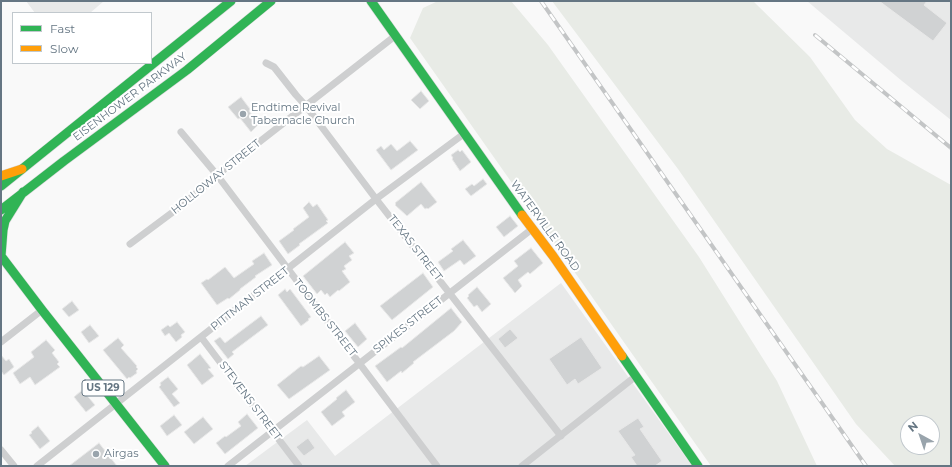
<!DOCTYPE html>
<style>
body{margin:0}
#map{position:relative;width:952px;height:467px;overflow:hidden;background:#f9f9f9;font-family:Montserrat,sans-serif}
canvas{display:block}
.frame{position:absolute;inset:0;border:2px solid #657683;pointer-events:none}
.legend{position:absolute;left:12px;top:12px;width:140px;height:52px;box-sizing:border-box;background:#fff;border:1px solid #c1c8cd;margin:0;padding:5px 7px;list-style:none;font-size:12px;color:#657683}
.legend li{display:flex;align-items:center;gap:8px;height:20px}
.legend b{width:20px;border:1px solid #c1c8cd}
.north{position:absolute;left:900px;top:415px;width:40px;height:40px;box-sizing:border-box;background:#fff;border:1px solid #c1c8cd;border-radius:50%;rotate:320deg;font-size:11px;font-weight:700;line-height:16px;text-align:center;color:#657683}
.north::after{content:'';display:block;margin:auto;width:14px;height:18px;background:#99a4ac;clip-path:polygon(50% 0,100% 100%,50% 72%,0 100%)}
</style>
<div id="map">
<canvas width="952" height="467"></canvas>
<div class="frame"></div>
<ul class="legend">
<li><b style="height:5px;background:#30b455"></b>Fast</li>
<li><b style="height:5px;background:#ff9f0a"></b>Slow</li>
</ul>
<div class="north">N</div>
</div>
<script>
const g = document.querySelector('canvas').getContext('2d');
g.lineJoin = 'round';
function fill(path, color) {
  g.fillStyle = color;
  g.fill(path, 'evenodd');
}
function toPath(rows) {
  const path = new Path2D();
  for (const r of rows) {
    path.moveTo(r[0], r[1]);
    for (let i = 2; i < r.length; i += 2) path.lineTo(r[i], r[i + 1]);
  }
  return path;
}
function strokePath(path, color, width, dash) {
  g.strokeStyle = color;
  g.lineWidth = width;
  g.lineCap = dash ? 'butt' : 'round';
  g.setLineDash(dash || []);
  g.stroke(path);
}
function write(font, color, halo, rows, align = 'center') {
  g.font = font + ' Montserrat,sans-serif';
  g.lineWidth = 4;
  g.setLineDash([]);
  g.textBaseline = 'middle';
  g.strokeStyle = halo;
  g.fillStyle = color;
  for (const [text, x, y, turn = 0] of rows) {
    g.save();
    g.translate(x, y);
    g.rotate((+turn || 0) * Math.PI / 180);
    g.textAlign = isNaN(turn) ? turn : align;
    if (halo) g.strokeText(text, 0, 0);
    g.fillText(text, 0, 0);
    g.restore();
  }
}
fill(toPath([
 [26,1,104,1,90,13,35,13],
 [807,1,951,1,951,120,902,81],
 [561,283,692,466,245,466,307,420,335,456]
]), '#e8e9e9');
fill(toPath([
 [438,1,511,1,548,45,699,257,777,381,817,466,711,466,410,38,423,8],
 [552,1,753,1,810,57,855,120,887,149,951,185,951,466,895,466,856,424,678,169],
 [908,423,932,423,932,447,908,447]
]), '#e8ebe6');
const building = toPath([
 [879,1,927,1,924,5,947,23,933,41,879,1],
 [421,91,429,101,420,109,411,100,421,91],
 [241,97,250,109,249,111,259,124,251,132,240,118,238,119,228,107,241,97],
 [410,141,418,150,391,170,376,150,381,146,384,150,391,144,397,151,410,141],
 [458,150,460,152,462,150,471,162,460,171,452,159,453,158,451,155,458,150],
 [483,179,487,184,471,196,465,189,472,184,474,186,483,179],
 [421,182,437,202,428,209,427,208,425,209,421,204,407,216,395,205,396,204,395,203,421,182],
 [309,202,313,207,317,204,328,220,326,221,328,223,299,244,300,245,288,254,279,241,294,230,293,229,309,217,303,208,309,202],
 [510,216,518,226,504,237,496,227,510,216],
 [463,240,476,256,464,265,460,260,444,271,438,262,453,251,451,249,463,240],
 [345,242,354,253,349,256,352,260,344,266,346,269,342,271,350,282,339,291,338,290,330,297,327,293,325,295,321,290,317,294,303,276,345,242],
 [531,248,543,263,530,274,528,272,518,280,522,286,515,293,503,278,518,266,514,261,531,248],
 [264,253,272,265,255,276,256,277,240,289,240,290,229,299,228,298,217,305,201,283,207,279,208,280,225,267,234,278,254,264,252,261,264,253],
 [423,273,433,287,392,320,380,306,423,273],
 [477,287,491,304,482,312,477,305,474,307,467,298,469,296,468,295,477,287],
 [285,289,287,292,290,289,311,317,308,319,309,320,301,326,278,295,285,289],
 [72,301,79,310,69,317,62,309,72,301],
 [451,308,462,322,454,331,413,362,414,363,402,373,401,371,387,382,375,366,401,347,402,348,451,308],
 [261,316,268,325,232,352,234,354,228,359,214,341,220,337,225,343,261,316],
 [177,322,185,332,181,335,182,337,176,342,169,333,165,336,161,330,168,325,170,327,177,322],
 [355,323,367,339,358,347,345,331,355,323],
 [90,325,99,336,89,343,81,332,90,325],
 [510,329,518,338,505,348,498,339,510,329],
 [581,337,602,368,578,384,575,379,567,385,549,359,581,337],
 [118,338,124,345,121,348,137,366,136,367,138,369,136,371,137,373,130,378,129,377,127,379,103,350,118,338],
 [46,340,55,350,52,353,59,362,57,364,60,367,35,385,30,377,20,384,13,373,34,357,31,352,46,340],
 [200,354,211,368,208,369,214,376,202,385,187,365,200,354],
 [1,355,6,361,9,359,14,367,4,375,1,371,1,355],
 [319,356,330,370,289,399,277,385,301,366,303,367,319,356],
 [168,377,178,389,172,394,180,403,174,407,159,387,161,385,160,383,168,377],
 [346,390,355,402,342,412,345,416,332,426,321,412,337,399,336,398,346,390],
 [81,391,83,393,84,392,95,405,86,412,74,397,81,391],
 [247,414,258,428,225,454,216,443,225,436,226,437,241,426,238,422,247,414],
 [174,415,182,425,167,436,160,426,174,415],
 [203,417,213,429,194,444,184,432,203,417],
 [638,418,644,427,640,429,662,461,655,466,637,466,631,457,635,455,618,431,638,418],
 [38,426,50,441,40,449,29,435,32,433,31,432,38,426],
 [308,438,315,448,304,456,296,447,308,438],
 [99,443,117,466,69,466,99,443]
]);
fill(building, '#d0d2d3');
strokePath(building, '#e8e8e8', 1);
const fast = toPath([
 [371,1,522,215],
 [1,186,231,1],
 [1,210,64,161,187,70,271,1],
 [1,256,42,310,165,466],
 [1,256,3,230,5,221,23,192],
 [622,356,698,466]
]);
const slow = toPath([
 [1,176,22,169],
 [522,215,553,256,622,356]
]);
strokePath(fast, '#d5d6d7', 10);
strokePath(slow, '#d5d6d7', 10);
strokePath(toPath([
 [266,63,274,67,296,95,306,106,376,199,561,436],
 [181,132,217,175,437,466],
 [130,244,185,203,217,175,395,36],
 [201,337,299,466],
 [1,342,42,310],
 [1,450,14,466],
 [37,466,376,199,465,133],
 [228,466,532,229],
 [522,466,636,376]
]), '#cecfd0', 7);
strokePath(fast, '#30b455', 9);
strokePath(slow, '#ff9f0a', 9);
const rail = toPath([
 [541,1,866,466],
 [815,35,951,148]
]);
strokePath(rail, '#c3c5c6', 4);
strokePath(rail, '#fff', 2.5, [8]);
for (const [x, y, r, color] of [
 [243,114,4,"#99a4ac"],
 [96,454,4,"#99a4ac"]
]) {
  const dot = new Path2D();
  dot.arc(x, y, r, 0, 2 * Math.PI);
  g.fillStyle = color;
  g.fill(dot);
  strokePath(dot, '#fff', 1.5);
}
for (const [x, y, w] of [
 [103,388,42]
]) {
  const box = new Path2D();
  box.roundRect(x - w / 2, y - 8, w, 16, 3);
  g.fillStyle = '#fff';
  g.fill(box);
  strokePath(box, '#657683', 1);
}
write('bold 10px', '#657683', null, [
 ["US 129",103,388]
]);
write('11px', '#657683', '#fff', [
 ["EISENHOWER PARKWAY",130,97,-37],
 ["HOLLOWAY STREET",216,177,-39],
 ["WATERVILLE ROAD",545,226,54],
 ["TEXAS STREET",415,248,52],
 ["PITTMAN STREET",250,299,-38],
 ["TOOMBS STREET",325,318,52],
 ["SPIKES STREET",408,325,-38],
 ["STEVENS STREET",250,401,53]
]);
write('11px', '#657683', '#fff', [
 ["Endtime Revival",251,108],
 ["Tabernacle Church",251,121],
 ["Airgas",104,454]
], 'left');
</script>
